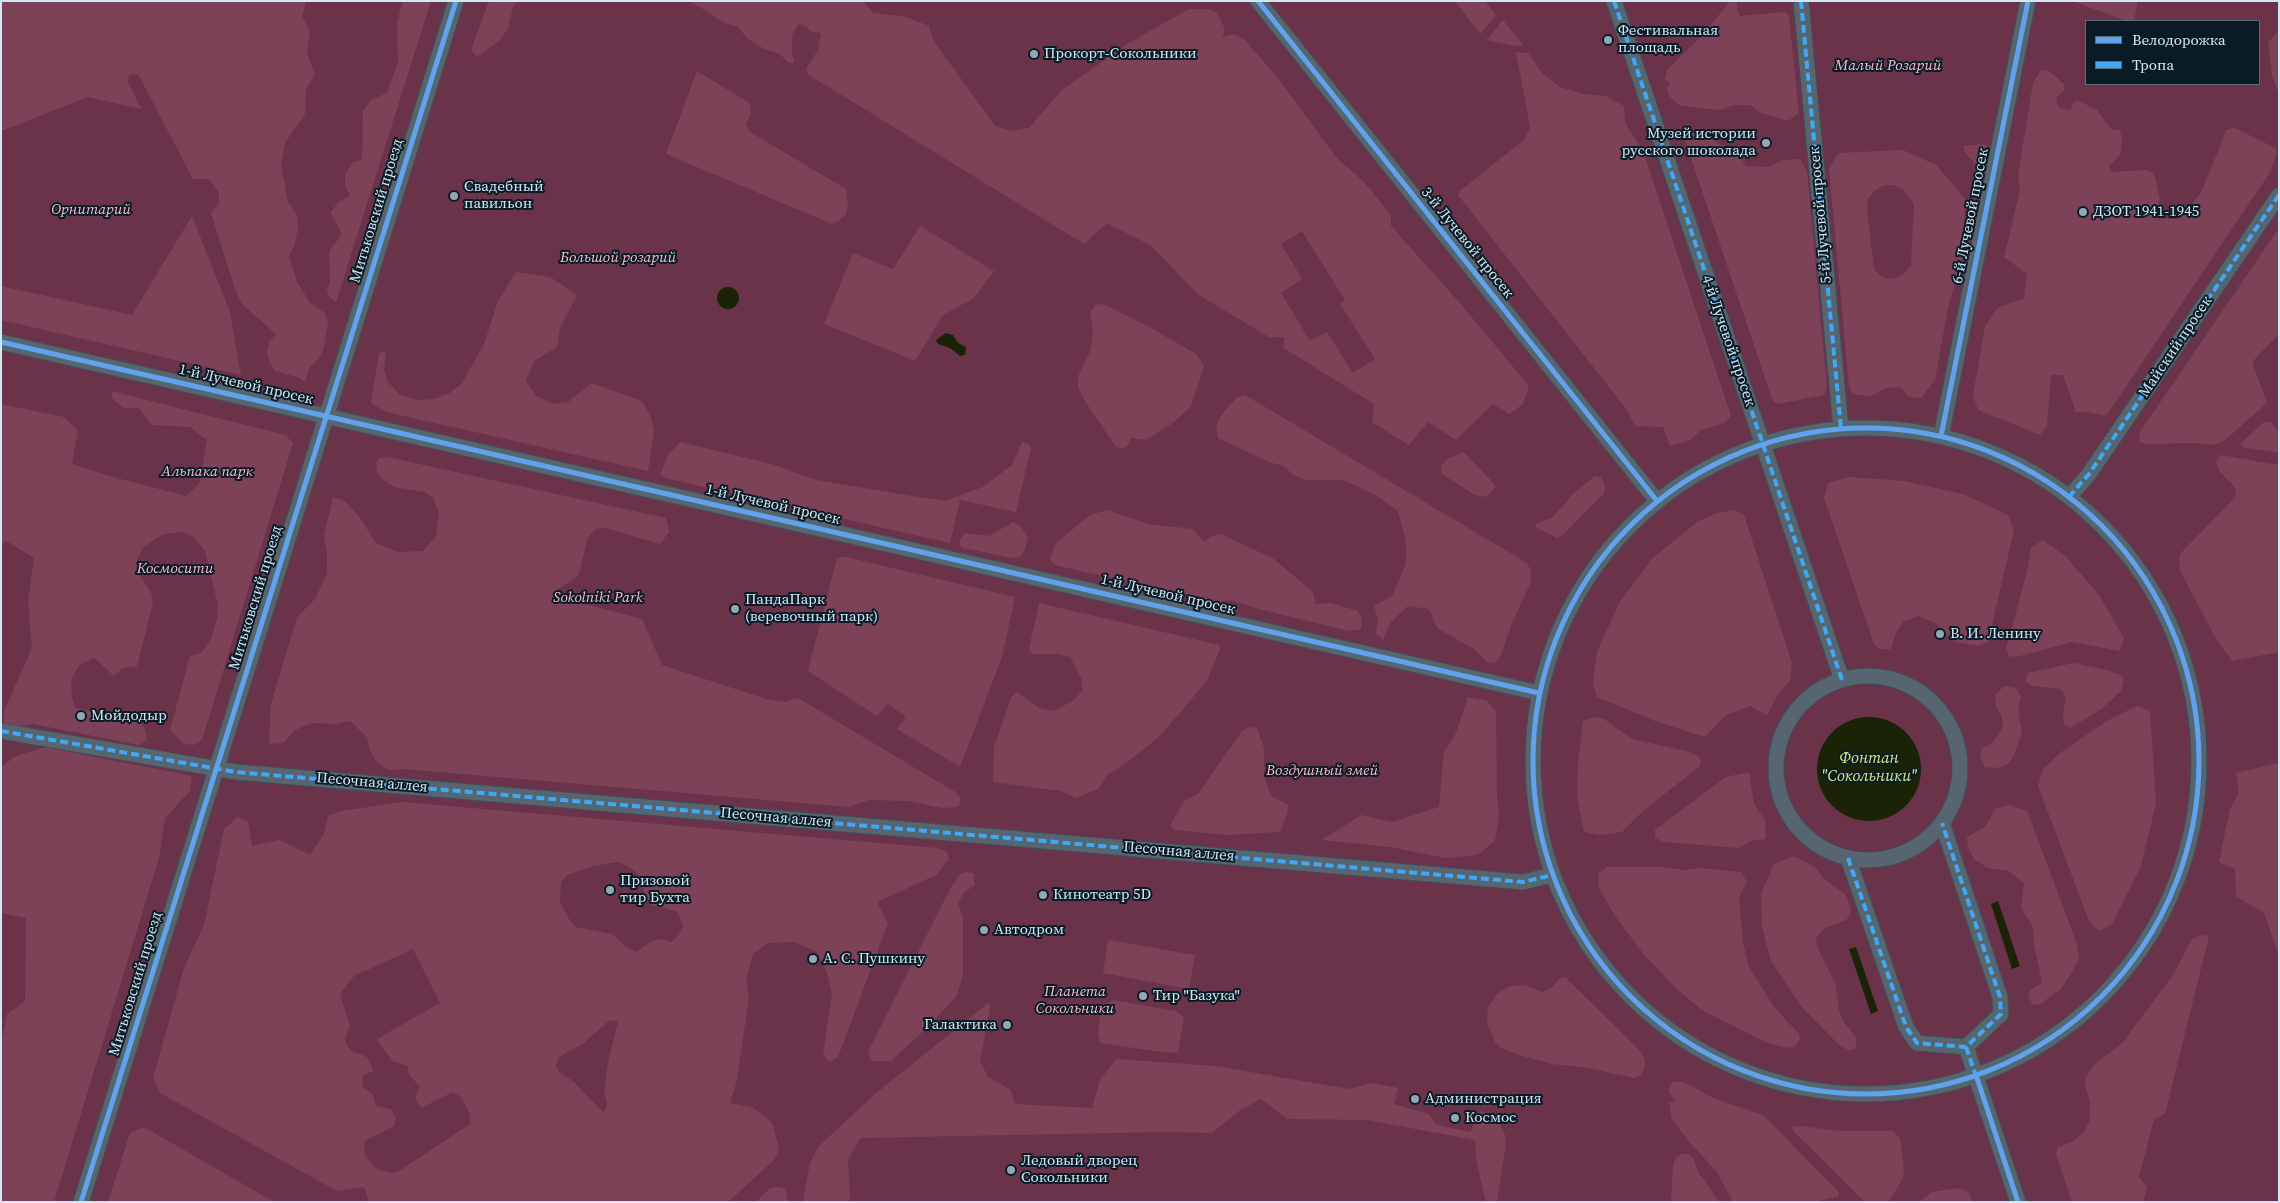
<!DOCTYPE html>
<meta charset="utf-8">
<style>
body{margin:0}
#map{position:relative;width:2280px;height:1203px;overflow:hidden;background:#1c323f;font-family:"Source Serif 4",serif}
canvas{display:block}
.frame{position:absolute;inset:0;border:2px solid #d2e7f6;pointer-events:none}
.legend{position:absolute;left:2085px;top:20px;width:175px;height:65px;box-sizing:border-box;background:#0b1b26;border:1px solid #5b6d79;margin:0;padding:6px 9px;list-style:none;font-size:15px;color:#d2e7f6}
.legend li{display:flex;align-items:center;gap:10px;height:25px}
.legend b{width:25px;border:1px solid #5b6d79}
</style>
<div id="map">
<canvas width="2280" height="1203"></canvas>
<div class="frame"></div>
<ul class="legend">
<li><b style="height:6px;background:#60a3ed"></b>Велодорожка</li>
<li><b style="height:6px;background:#3fa9f5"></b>Тропа</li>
</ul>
</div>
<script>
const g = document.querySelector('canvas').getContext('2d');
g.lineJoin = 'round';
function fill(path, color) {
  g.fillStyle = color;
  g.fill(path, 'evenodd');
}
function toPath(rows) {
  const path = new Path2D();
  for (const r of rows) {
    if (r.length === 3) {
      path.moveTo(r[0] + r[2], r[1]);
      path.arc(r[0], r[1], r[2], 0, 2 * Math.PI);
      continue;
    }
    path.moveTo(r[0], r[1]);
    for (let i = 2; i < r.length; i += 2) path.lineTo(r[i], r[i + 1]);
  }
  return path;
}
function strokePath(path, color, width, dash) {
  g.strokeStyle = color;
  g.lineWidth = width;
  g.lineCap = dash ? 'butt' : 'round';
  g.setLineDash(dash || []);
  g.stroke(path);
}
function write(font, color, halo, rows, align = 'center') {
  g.font = font + ' "Source Serif 4",serif';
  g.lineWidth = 4;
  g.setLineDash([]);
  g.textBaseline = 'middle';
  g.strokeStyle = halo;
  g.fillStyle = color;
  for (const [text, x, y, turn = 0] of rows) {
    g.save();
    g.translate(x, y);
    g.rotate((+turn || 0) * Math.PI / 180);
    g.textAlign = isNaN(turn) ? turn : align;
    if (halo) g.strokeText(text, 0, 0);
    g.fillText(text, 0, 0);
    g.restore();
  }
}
fill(toPath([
 [1,1,2279,1,2279,1202,1,1202],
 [2086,21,2259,21,2259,84,2086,84]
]), '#6b3349');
fill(toPath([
 [1,1,306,1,302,17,310,31,307,54,315,74,306,89,305,114,285,143,281,165,288,202,297,215,298,228,295,244,289,256,297,282,311,304,325,313,328,323,323,350,318,359,309,368,305,382,300,378,275,371,270,363,267,351,269,342,276,334,242,304,235,289,211,213,219,203,219,192,208,179,193,179,138,74,129,75,128,82,141,109,88,97,1,131],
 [403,1,431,1,336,302,329,297,327,289,330,283,329,252,342,234,331,213,338,202,350,196,345,186,345,174,352,163,362,159,363,111,371,100,387,93,398,62,397,22],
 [489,1,519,1,513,6,508,28,500,40,477,57,471,50],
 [690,1,863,1,873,13,906,17,929,26,933,40,995,126,1011,131,1029,128,1062,90,1127,44,1189,9,1208,9,1217,13,1225,29,1222,37,1234,34,1245,40,1280,81,1336,157,1364,182,1391,215,1391,226,1459,302,1529,386,1523,404,1509,414,1493,404,1456,440,1428,422,1409,445,1372,422,1374,404,1284,348,1284,337,1269,337,1199,295,1150,245,1107,223,1084,244,809,75,806,69,818,50,821,33,812,32,804,25,799,24,792,35,792,54,794,59,794,62,789,63,780,54,764,49,747,38,738,27,725,23],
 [1302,231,1345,300,1340,304,1375,359,1353,373,1327,332,1310,341,1281,293,1302,279,1281,244],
 [1455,1,1485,1,1496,15,1480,34],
 [1730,1,1737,1,1737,11,1740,16,1785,12,1789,16,1799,113,1788,121,1761,113,1750,105,1735,105,1720,110,1699,108,1679,105,1669,96,1667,89,1670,82,1665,80,1667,70,1704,34],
 [2072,1,2138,1,2134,21,2127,21],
 [1503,20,1524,46,1509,45,1487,40],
 [2279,31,2279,96,2272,75,2268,42],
 [1516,52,1528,53,1542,73,1560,87,1583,94,1606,96,1624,106,1625,123,1643,151,1731,416,1725,423,1701,430,1689,441,1670,446,1663,427,1636,426,1624,406,1458,195,1460,191,1525,139,1530,127],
 [2041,70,2049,71,2064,84,2064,90,2057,97,2056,102,2060,108,2070,110,2074,102,2079,101,2097,110,2112,130,2120,130,2122,141,2120,155,2109,166,2111,172,2145,170,2154,173,2160,200,2156,211,2162,219,2179,219,2201,193,2227,129,2235,128,2277,149,2271,171,2106,416,2088,412,2076,412,2063,375,2051,375,2047,425,2040,435,1978,410,1973,395,1985,327,1997,308,2024,298,2027,274,2004,257,2020,191,2018,175,2033,83],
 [697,71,748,102,751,108,750,116,746,124,750,132,846,189,848,206,846,214,840,220,832,224,666,154],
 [1698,128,1713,134,1715,142,1739,155,1746,166,1768,167,1782,160,1800,159,1807,171,1827,389,1824,395,1778,404,1774,402,1771,396,1685,140,1686,131],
 [1984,144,1989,147,1985,164,1979,167,1965,153,1963,146],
 [1903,150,1936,165,1965,199,1964,251,1948,307,1935,380,1921,398,1909,397,1900,387,1885,388,1871,396,1853,394,1849,387,1829,169,1838,153],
 [1893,185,1903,189,1914,204,1911,265,1904,274,1897,278,1889,279,1881,276,1874,269,1867,209,1868,199,1874,191,1883,186],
 [192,216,230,312,241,375,1,320,1,286,132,315],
 [920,226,994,271,974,298,943,315,915,361,824,324,853,253,893,269],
 [2279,228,2279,334,2252,362,2267,403,2224,441,2213,445,2197,443,2145,444,2139,441,2140,432],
 [516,272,550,277,577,295,560,328,557,347,534,361,526,381,536,396,553,404,568,402,592,383,642,401,651,418,654,431,648,471,386,412,371,403,379,353,386,351,384,369,387,381,399,394,416,400,434,399,450,393,462,383,484,344,498,301],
 [1096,304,1106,305,1153,329,1196,354,1204,366,1191,406,1174,422,1146,440,1131,438,1129,444,1123,449,1116,447,1085,401,1078,387,1078,377,1091,349,1093,332,1090,313],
 [111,391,285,435,293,443,202,740,194,745,184,744,170,730,190,656,201,653,211,639,217,619,218,605,205,551,194,537,182,532,164,534,157,538,143,548,137,559,137,571,151,593,153,603,137,666,123,668,114,676,94,658,79,665,71,680,72,698,75,708,138,719,145,729,147,740,139,745,33,724,16,727,4,723,4,711,32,648,28,601,34,558,6,541,1,545,1,404,64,417,78,430,72,464,113,477,186,496,199,484,207,440,190,427,151,425,139,408,124,408,113,399],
 [1245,395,1527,563,1531,571,1531,582,1512,623,1501,655,1494,663,1487,662,1474,649,1437,628,1429,609,1408,606,1391,622,1383,640,1376,633,1378,619,1374,606,1392,596,1406,564,1406,541,1398,511,1374,494,1343,480,1306,480,1294,475,1283,466,1269,462,1218,438,1216,426,1221,415,1238,397],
 [2264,422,2271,422,2277,430,2279,435,2279,453,2243,447,2240,444],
 [680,442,771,464,816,480,944,501,983,487,1012,465,1022,442,1027,443,1031,448,1016,512,960,500,950,543,665,478,660,475,668,455],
 [1464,452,1496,486,1488,495,1483,497,1475,495,1442,474,1441,466,1449,458],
 [2220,455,2279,465,2279,652,2232,661,2214,635,2179,569,2180,554,2236,496,2235,487,2220,472,2216,462],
 [387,457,666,518,669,532,660,544,605,528,596,529,588,537,578,576,558,589,562,598,642,619,662,665,766,699,785,702,798,698,955,792,960,797,960,803,958,807,942,808,908,801,869,800,849,807,404,769,389,770,376,761,369,748,367,737,350,721,336,724,312,723,295,730,283,743,269,744,271,704,297,617,315,599,327,574,327,552,324,536,333,497,345,501,358,515,376,543,398,552,423,551,436,536,439,512,433,498,425,492,394,487,382,479,377,473,376,463,380,458],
 [1595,476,1601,477,1605,486,1604,493,1563,535,1557,538,1536,527,1536,524,1553,517,1573,494],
 [1850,477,1904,481,1963,494,2008,515,2014,530,1988,642,1979,646,1955,642,1935,623,1918,616,1904,621,1896,633,1891,649,1880,649,1874,644,1824,498,1828,483],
 [1107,510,1148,524,1193,529,1204,542,1212,536,1221,534,1274,559,1313,592,1316,604,1331,603,1358,611,1362,619,1361,629,1349,631,1259,609,1231,600,1216,602,1055,565,1050,560,1055,544,1090,515],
 [1735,510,1744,515,1792,663,1790,680,1778,695,1767,715,1751,706,1726,715,1705,737,1655,721,1597,697,1593,684,1597,652,1619,603,1652,559,1697,522,1716,513],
 [1013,522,1022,528,1028,537,1025,549,1020,557,1011,558,963,548,960,545,960,540,966,533,989,536],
 [2043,540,2065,556,2099,595,2124,638,2120,651,2072,642,2016,657,2009,656,2006,649,2027,572,2031,548],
 [846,557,1015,597,1002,657,960,767,897,729,906,717,888,704,877,716,808,671,837,558],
 [1039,603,1219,645,1220,649,1207,681,1160,736,1125,764,1107,775,1098,789,1076,798,1061,791,993,782,994,747,1011,698,1016,692,1039,708,1055,711,1075,699,1083,690,1081,678,1070,657,1057,654,1032,654,1029,649],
 [2074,663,2107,670,2120,675,2124,680,2121,691,2100,710,2070,728,2064,724,2063,712,2066,698,2061,689,2033,686,2025,681,2028,673],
 [2004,686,2016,688,2021,697,2018,710,2022,731,2014,756,2008,764,1997,768,1985,767,1980,758,1982,748,1992,743,2003,727,2002,716,1996,707,1995,695],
 [1468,697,1487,701,1496,712,1497,799,1499,816,1495,840,1478,855,1445,858,1390,847,1322,840,1361,815,1392,822,1439,807,1444,752,1456,733],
 [2137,706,2150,711,2156,803,2141,866,2112,924,2101,930,2095,928,2089,921,2038,786,2043,769,2060,753,2107,721],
 [1593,717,1604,719,1632,739,1690,752,1698,756,1701,762,1700,766,1643,811,1622,832,1600,835,1584,832,1577,797,1578,765,1583,721],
 [1249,727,1257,728,1264,748,1264,776,1271,796,1288,805,1287,814,1280,832,1227,835,1175,830,1170,826,1184,801,1198,794,1242,731],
 [45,747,192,776,190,791,165,818,159,858,54,1202,1,1202,1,1045,7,1014,25,1001,26,918,1,913,1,767,16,756],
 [2279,763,2279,955,2264,913,2236,896,2235,869,2219,862,2230,809,2239,792,2236,773],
 [1749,772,1754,804,1766,822,1765,839,1751,841,1739,848,1664,842,1655,838,1655,830,1726,777],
 [402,802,937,848,946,851,949,859,936,875,877,902,888,923,838,1057,830,1062,823,1055,832,994,827,972,817,952,794,942,768,943,753,954,746,979,749,998,736,1084,730,1103,751,1107,765,1116,773,1125,779,1150,774,1160,728,1202,369,1202,364,1187,337,1191,160,1093,153,1078,184,968,204,925,224,829,238,817,248,822,252,846,280,840,310,855,324,834,328,816,341,811],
 [619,862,635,871,640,878,648,904,676,911,681,919,683,928,678,936,671,942,661,939,652,941,636,952,627,948,612,934,575,927,569,919,560,902,561,882,567,875,593,866],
 [413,949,440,1003,377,1039,392,1061,408,1066,409,1075,420,1086,415,1098,421,1108,453,1092,462,1098,470,1115,470,1124,399,1171,391,1173,376,1169,365,1155,364,1144,366,1140,394,1126,396,1118,391,1109,376,1106,373,1095,363,1087,362,1083,363,1075,373,1071,372,1067,367,1057,352,1051,347,1046,345,1039,350,1026,340,994,354,976],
 [610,1020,618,1022,609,1058,604,1091,607,1103,605,1111,603,1112,574,1082,559,1072,556,1065,559,1057,585,1042],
 [2010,805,2027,811,2077,944,2079,960,2061,989,2040,1004,2033,1005,2028,996,2030,990,2042,983,2034,943,2033,927,2021,908,2024,883,2009,871,1988,868,1974,859,1968,848,1967,837,1985,827,1996,808],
 [1794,856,1814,866,1824,879,1845,894,1851,909,1850,915,1846,920,1825,928,1818,935,1816,940,1817,947,1835,983,1839,1010,1843,1021,1856,1037,1856,1048,1850,1051,1838,1044,1801,1006,1771,961,1762,927,1761,894,1774,864],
 [1607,867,1663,867,1685,870,1699,868,1741,872,1747,882,1739,897,1743,942,1749,967,1774,1007,1799,1034,1800,1039,1795,1046,1788,1048,1768,1043,1702,1010,1679,991,1645,956,1615,916,1599,888,1598,874],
 [965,872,973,873,975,885,963,893,958,904,963,917,963,974,957,995,931,1024,891,1061,871,1061,868,1052,949,891,960,874],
 [2200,935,2209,936,2165,1114,2154,1119,2139,1177,2147,1187,2143,1202,2072,1202,2056,1154,2058,1147,2072,1142,2085,1131,2090,1119,2090,1103,2085,1085,2086,1077,2095,1064,2123,1042,2173,975,2192,939],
 [1108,940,1195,955,1189,989,1103,973],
 [1565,977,1641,1052,1645,1059,1645,1067,1641,1075,1634,1078,1588,1068,1552,1064,1519,1055,1501,1048,1495,1042,1487,1023,1488,1007,1497,994,1510,986,1524,985,1542,992,1550,989,1560,978],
 [1112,1000,1176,1011,1184,1017,1178,1052,1168,1053,1100,1043,1098,1033,1101,1009],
 [988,1003,990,1007,980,1061,988,1077,1011,1090,1015,1104,1092,1108,1100,1080,1116,1059,1215,1066,1349,1089,1372,1083,1398,1088,1394,1104,1428,1114,1437,1125,1470,1132,1479,1112,1482,1111,1498,1119,1505,1135,1506,1144,1497,1202,1486,1202,1476,1159,1475,1140,1367,1120,1287,1119,1261,1099,1240,1110,1212,1133,1165,1132,860,1138,848,1160,850,1202,803,1202,810,1163,819,1146,874,1095],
 [1673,1082,1684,1082,1715,1099,1763,1115,1835,1188,1839,1193,1838,1197,1813,1202,1733,1202,1717,1172,1686,1138,1672,1119,1669,1103,1677,1101,1669,1093,1669,1087],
 [1801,1126,1839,1131,1893,1131,1900,1139,1904,1168,1903,1178,1890,1200,1888,1202,1867,1202,1861,1198,1793,1131,1792,1127],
 [144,1127,274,1202,108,1202,130,1133],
 [1682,1154,1688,1154,1693,1158,1699,1174,1704,1179,1719,1202,1671,1202,1673,1165,1676,1158],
 [779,1187,786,1189,788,1202,756,1202,770,1188],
 [1959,1188,1969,1193,1972,1202,1920,1202,1932,1192]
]), '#7d4258');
fill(toPath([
 [728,298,11],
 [946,333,953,335,958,343,966,347,965,355,960,356,950,348,938,344,936,340],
 [1869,769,52],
 [1998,901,2020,966,2012,969,1991,904],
 [1856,947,1878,1011,1871,1014,1849,949]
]), '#1a2306');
const pedestrian = toPath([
 [1258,1,1657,501],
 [1614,1,1842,680],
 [1801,1,1841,429],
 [1,342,1539,693],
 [1866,761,333],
 [1941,436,2028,1],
 [2069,497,2089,474,2279,195],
 [1868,768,92],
 [1,731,236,772,1523,882,1552,875],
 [1848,858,1906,1027,1917,1043,1966,1047,2001,1014,2000,997,1942,823],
 [1966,1047,2018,1202],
 [81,1202,456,1]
]);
strokePath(pedestrian, '#3f4f59', 17);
strokePath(pedestrian, '#56656f', 15);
strokePath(toPath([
 [1614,1,1842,680],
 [1801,1,1841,429],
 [2069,497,2089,474,2279,195],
 [1,731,236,772,1523,882,1552,875],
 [1848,858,1906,1027,1917,1043,1966,1047,2001,1014,2000,997,1942,823],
 [1966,1047,1977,1079]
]), '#3fa9f5', 4, [8, 4]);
strokePath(toPath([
 [1258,1,1657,501],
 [1,342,1539,693],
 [1866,761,333],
 [1941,436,2028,1],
 [1976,1075,2018,1202],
 [81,1202,456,1]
]), '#60a3ed', 5);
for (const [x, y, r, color] of [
 [1608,40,5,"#92a8b6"],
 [1034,54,5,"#92a8b6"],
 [1766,143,5,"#92a8b6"],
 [454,196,5,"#92a8b6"],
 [2083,212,5,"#92a8b6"],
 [735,609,5,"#92a8b6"],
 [1940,634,5,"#92a8b6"],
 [81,716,5,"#92a8b6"],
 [610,890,5,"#92a8b6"],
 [1043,895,5,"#92a8b6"],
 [984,930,5,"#92a8b6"],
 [813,959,5,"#92a8b6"],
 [1143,996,5,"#92a8b6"],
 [1007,1025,5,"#92a8b6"],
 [1415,1099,5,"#92a8b6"],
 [1455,1118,5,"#92a8b6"],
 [1011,1170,5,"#92a8b6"]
]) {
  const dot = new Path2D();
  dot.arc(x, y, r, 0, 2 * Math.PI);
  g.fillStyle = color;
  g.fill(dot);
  strokePath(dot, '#0b1b26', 2);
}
write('15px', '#d2e7f6', '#0b1b26', [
 ["Фестивальная",1618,31],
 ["площадь",1618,48],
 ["Прокорт-Сокольники",1044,54],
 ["Музей истории",1756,134,"right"],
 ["русского шоколада",1756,151,"right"],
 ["Свадебный",464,187],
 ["павильон",464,204],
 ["ДЗОТ 1941-1945",2093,212],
 ["ПандаПарк",745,600],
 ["(веревочный парк)",745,617],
 ["В. И. Ленину",1950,634],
 ["Мойдодыр",91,716],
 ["Призовой",620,881],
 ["тир Бухта",620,898],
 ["Кинотеатр 5D",1053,895],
 ["Автодром",994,930],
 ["А. С. Пушкину",823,959],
 ["Тир \"Базука\"",1153,996],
 ["Галактика",997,1025,"right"],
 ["Администрация",1425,1099],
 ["Космос",1465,1118],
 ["Ледовый дворец",1021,1161],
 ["Сокольники",1021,1178]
], 'left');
write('italic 15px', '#febcce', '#0b1b26', [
 ["Малый Розарий",1888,66],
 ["Орнитарий",91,210],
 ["Большой розарий",618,258],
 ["Альпака парк",207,472],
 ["Космосити",175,569],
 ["Sokolniki Park",598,598],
 ["Воздушный змей",1322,771],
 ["Планета",1075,992],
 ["Сокольники",1075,1009]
]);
write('15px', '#d2e7f6', '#0b1b26', [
 ["Митьковский проезд",377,211,-73],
 ["5-й Лучевой просек",1821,215,-95],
 ["6-й Лучевой просек",1971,216,-79],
 ["3-й Лучевой просек",1467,243,51],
 ["4-й Лучевой просек",1728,341,71],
 ["Майский просек",2176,347,-56],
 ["1-й Лучевой просек",246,385,13],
 ["1-й Лучевой просек",773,505,13],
 ["1-й Лучевой просек",1168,595,13],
 ["Митьковский проезд",256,598,-73],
 ["Песочная аллея",372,783,5],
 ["Песочная аллея",776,818,5],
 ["Песочная аллея",1179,852,5],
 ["Митьковский проезд",136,984,-73]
]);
write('italic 16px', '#d1eb84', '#0b1b26', [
 ["Фонтан",1869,759],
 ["\"Сокольники\"",1869,777]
]);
</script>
